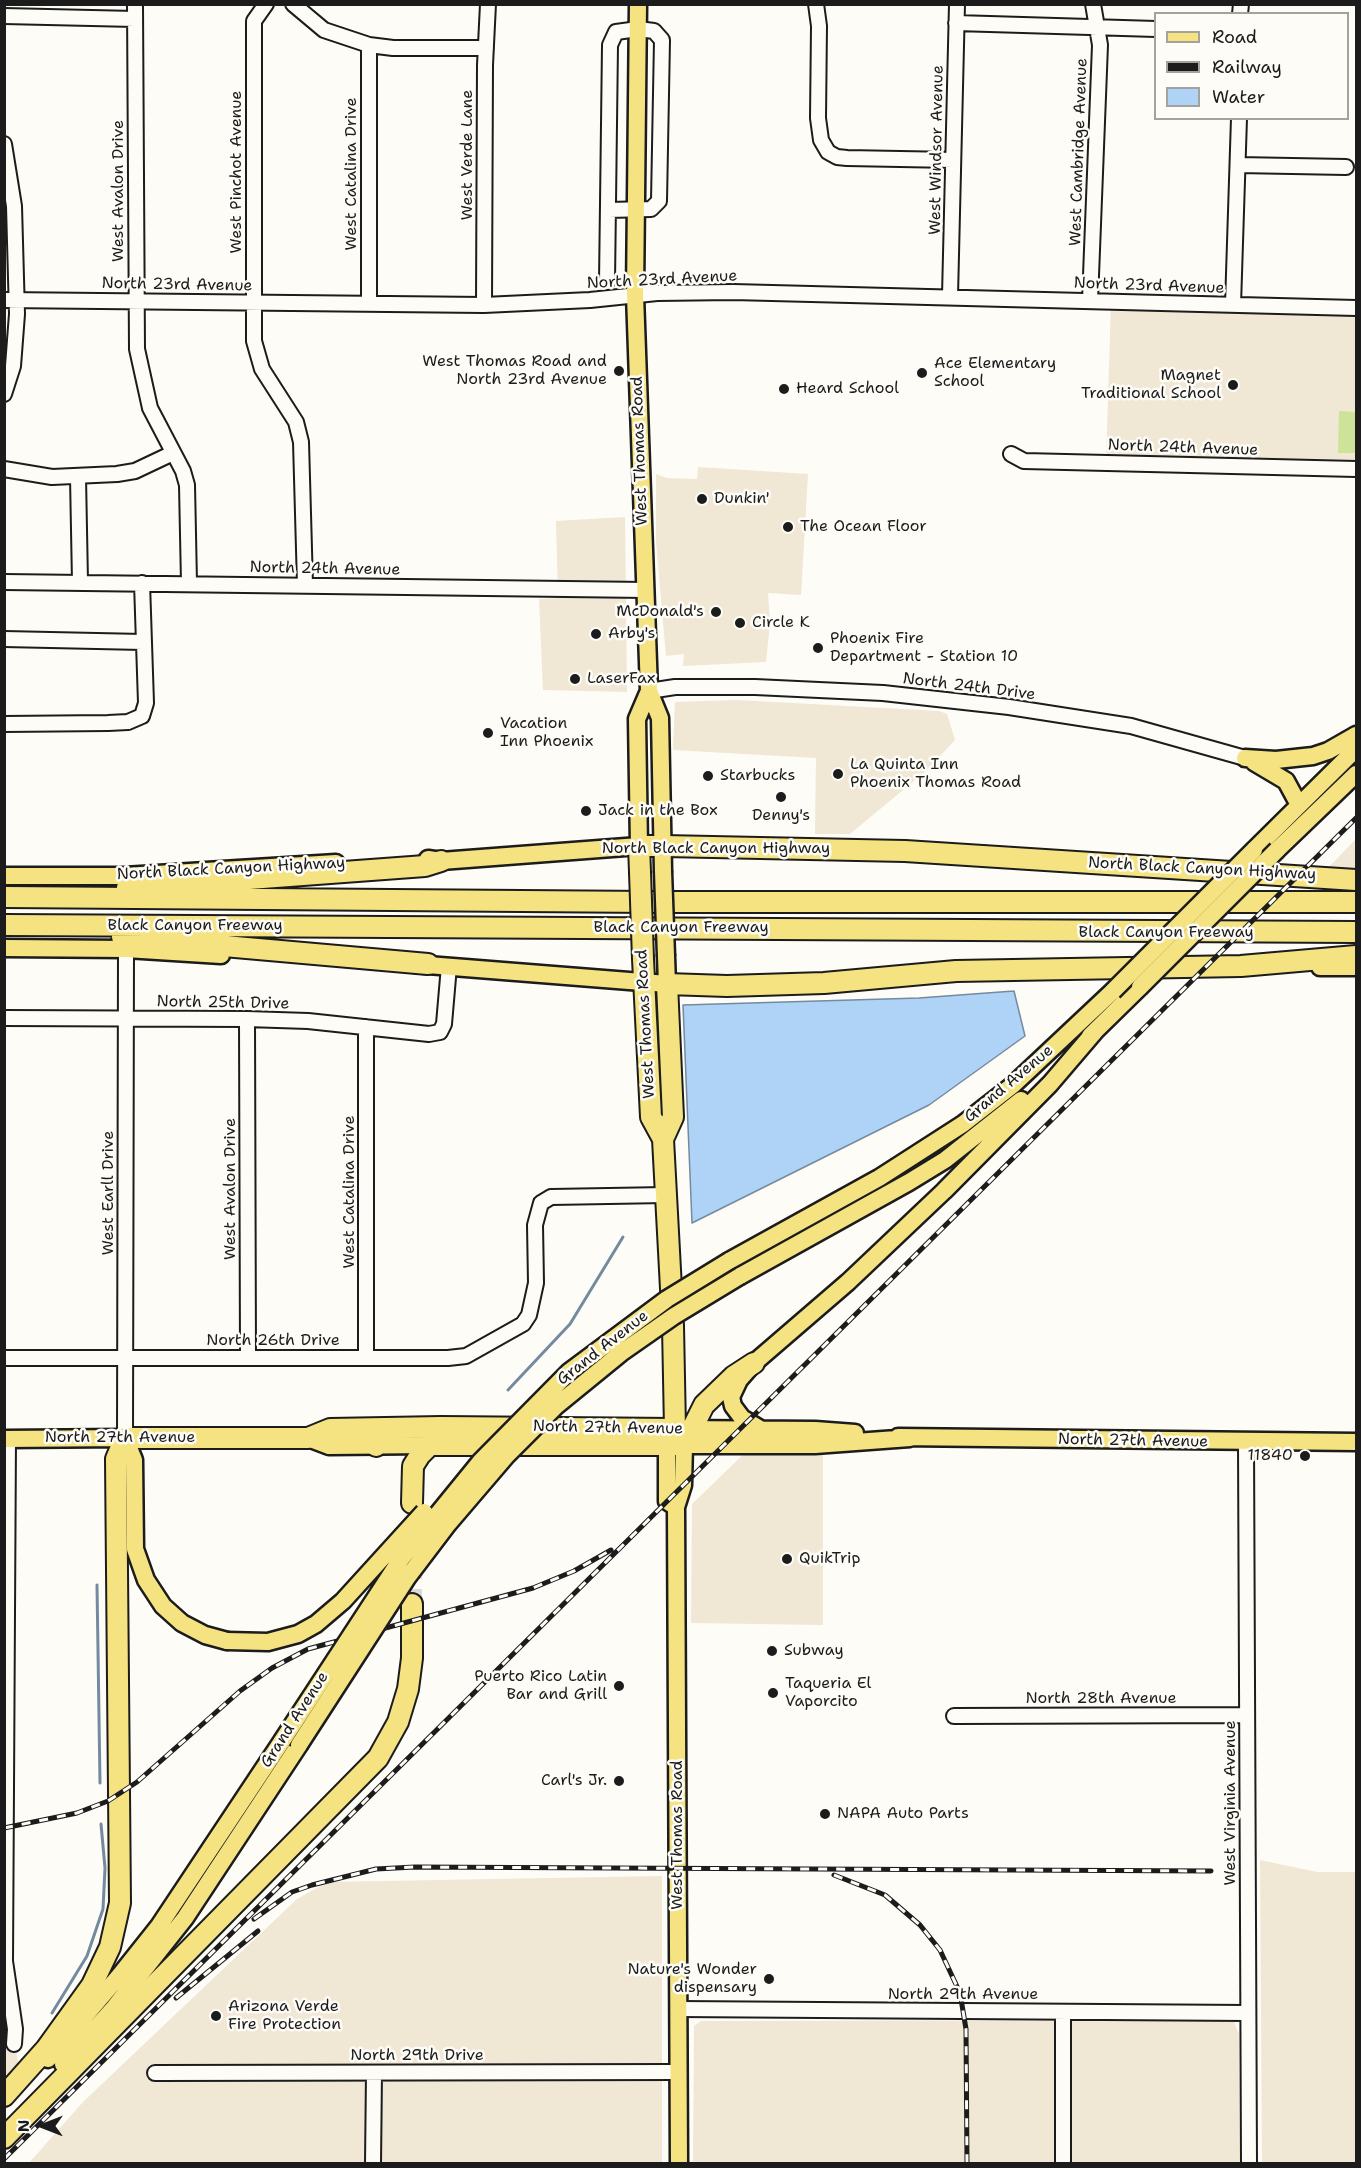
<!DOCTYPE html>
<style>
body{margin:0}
#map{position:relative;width:1361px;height:2168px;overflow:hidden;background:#fdfcf7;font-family:"Shantell Sans",sans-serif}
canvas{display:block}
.frame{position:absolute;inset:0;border:6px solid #1c1c1c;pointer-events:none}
.legend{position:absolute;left:1154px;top:12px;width:195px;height:108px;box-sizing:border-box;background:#fdfcf7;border:2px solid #a3a29f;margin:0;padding:8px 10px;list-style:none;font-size:18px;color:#1c1c1c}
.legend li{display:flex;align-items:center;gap:12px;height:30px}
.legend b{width:30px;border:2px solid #a3a29f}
.north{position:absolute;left:12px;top:2096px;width:60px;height:60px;-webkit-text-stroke:4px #fdfcf7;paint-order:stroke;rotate:270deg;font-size:16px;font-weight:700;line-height:24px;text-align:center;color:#1c1c1c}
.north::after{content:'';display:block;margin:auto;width:21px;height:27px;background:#1c1c1c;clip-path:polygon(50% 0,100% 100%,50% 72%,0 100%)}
</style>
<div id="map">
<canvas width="1361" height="2168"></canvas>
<div class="frame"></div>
<ul class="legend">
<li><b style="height:8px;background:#f5e382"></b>Road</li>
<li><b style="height:8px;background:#1c1c1c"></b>Railway</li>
<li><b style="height:16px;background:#aed3f7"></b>Water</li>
</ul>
<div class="north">N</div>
</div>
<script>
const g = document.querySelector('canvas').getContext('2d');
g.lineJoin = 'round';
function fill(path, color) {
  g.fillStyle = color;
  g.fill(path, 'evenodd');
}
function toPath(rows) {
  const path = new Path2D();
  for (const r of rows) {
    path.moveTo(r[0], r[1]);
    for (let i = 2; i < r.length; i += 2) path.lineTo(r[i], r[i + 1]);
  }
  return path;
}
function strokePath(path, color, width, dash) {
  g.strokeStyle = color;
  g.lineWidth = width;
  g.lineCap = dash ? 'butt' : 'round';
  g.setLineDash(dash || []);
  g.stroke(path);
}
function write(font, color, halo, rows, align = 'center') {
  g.font = font + ' "Shantell Sans",sans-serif';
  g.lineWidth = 5;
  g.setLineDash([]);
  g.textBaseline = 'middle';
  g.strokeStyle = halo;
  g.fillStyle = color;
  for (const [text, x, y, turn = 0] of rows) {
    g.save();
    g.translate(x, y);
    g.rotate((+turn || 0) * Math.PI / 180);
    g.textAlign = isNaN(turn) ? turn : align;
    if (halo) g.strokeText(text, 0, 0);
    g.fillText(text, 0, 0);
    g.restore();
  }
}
fill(toPath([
 [1111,302,1356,308,1356,469,1106,463],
 [698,467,808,474,801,595,768,593,770,623,766,662,683,666,684,654,666,656,656,542,656,474,667,478,697,479],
 [625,517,627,692,543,690,539,599,558,598,556,521],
 [737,700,939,711,947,714,955,740,926,771,850,834,815,834,816,758,673,750,675,702],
 [1356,839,1356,869,1326,870],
 [750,1448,823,1449,823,1625,691,1623,692,1504],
 [1260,1860,1317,1872,1356,1872,1356,2163,1262,2163],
 [662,1876,662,2163,28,2164,83,2102,297,1899,327,1882],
 [4,1996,19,2066,5,2080,4,2080],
 [1213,2020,1234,2022,1239,2034,1240,2163,693,2164,694,2026,701,2021]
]), '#f0e7d5');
fill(toPath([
 [1339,411,1356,412,1356,453,1338,453]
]), '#cde399');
const water = toPath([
 [1014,991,1025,1036,929,1105,692,1223,683,1005,919,998,1014,991]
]);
fill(water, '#aed3f7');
strokePath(water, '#748a9f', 1.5);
strokePath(toPath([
 [508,1390,570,1324,623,1237],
 [97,1585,100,1783],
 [52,2013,87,1956,103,1909,105,1868,101,1824]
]), '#748a9f', 3);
strokePath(toPath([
 [412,1559,412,1604]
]), '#dbdad6', 20, [20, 10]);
const minor = toPath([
 [135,4,137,349,150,408,183,471,187,485,189,583],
 [266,4,254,21,254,341,262,369,296,422,301,442,305,585],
 [293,4,324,30,369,45,393,48,486,48],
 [816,4,819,26,818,118,821,140,828,152,837,157,847,158,953,160],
 [1240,14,1241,4],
 [4,16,135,19],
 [956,23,1156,29],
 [4,144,14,206,17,314,13,366,4,394],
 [1238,165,1346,167],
 [607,282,610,45,616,32,638,29,654,31,662,40,659,201,651,209,608,210],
 [950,296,957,4],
 [4,300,484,305,590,300,657,293,733,292,1356,308],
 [1090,301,1100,45,1093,4],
 [369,304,369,45],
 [484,305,485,65,488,4],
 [1233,305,1239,118],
 [1011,454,1024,461,1356,469],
 [4,469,52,477,117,474,135,471,173,453],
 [78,477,80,582],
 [4,582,646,590],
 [4,639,143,642],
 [649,691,675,687,755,687,883,693,1009,707,1131,726,1245,758],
 [4,724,108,723,128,722,142,716,146,703,142,583],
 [4,1018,247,1019,308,1021,429,1034,440,1032,444,1024,449,966],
 [247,1019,248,1358],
 [366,1027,366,1358],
 [4,1358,448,1358,466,1356,523,1324,529,1315,536,1283,535,1225,541,1203,551,1197,666,1195],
 [125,1438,126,949],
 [8,1439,5,1961,15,2029,14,2044],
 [1246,1442,1249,2164],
 [954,1716,1247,1715],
 [678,2009,1247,2013],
 [155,2073,678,2072],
 [373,2164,374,2073],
 [1063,2164,1063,2012]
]);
const major = toPath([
 [638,4,635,295,649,691,660,718,663,871],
 [1245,758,1276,760,1313,756,1328,751,1356,735],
 [1254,762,1286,781,1299,805],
 [1254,850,1356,749],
 [1277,850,1356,774],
 [428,859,441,861,639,846,637,719,649,691],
 [4,876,124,876,336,863],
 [4,948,126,949,221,955],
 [415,964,667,984,666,956],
 [1320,967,1356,967],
 [1090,1036,1140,987],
 [729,1261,879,1178,963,1124,1013,1085,1113,991],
 [740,1276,909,1182,945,1160,1021,1100],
 [762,1430,742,1418,733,1406,731,1397,739,1380,754,1363,848,1282,944,1191,1050,1084,1097,1029],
 [898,1437,1356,1442],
 [308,1438,329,1446,430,1445],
 [4,1439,125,1438,134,1460,135,1549,146,1580,163,1606,182,1623,205,1635,227,1641],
 [676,1507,667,1501,667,1445,675,1429,815,1430,855,1433],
 [48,2059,120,1975,159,1926,282,1741],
 [63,2064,113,2009,185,1918,299,1745],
 [679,2164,676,1507,683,1485,684,1445,815,1445,910,1438]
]);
const highway = toPath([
 [640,872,639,846,664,846,905,851,1356,880],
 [127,888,425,866,441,861],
 [4,897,651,902,1356,902],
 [4,925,1356,932],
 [122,937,428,964],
 [643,959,651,1117,663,1139,673,1326,675,1429,684,1445],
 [663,1139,673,1117,667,984,727,986,824,983,956,971,1241,966,1356,956],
 [684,1445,704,1405,734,1376,754,1363],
 [376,1446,382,1439,404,1434],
 [412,1503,413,1466,420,1455,430,1445,684,1445],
 [4,2096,46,2049,92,1985,110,1947,120,1903,116,1459,125,1438,308,1438,330,1429,441,1427,675,1429],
 [4,2138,378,1758,398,1722,408,1689,412,1658,412,1604]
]);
strokePath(minor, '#1c1c1c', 18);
strokePath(major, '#1c1c1c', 21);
strokePath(highway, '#1c1c1c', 24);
strokePath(minor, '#fdfcf7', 14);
strokePath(major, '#f5e382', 16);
strokePath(highway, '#f5e382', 20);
const rail = toPath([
 [4,1828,77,1813,108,1801,137,1782,240,1691,272,1668,308,1649,533,1588,574,1571,611,1550],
 [834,1875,885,1895,920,1925,940,1950,960,1993,966,2029,967,2164],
 [254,1919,292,1892,312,1885,376,1869,415,1867,1211,1871],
 [176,1998,258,1931],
 [4,2159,1356,818]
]);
strokePath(rail, '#1c1c1c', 5);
strokePath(rail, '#fdfcf7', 3, [9]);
const majorBridge = toPath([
 [663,871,666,956],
 [1140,987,1277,850],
 [1113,991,1254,850],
 [227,1641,268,1642,298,1634,316,1624,343,1601,424,1512],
 [282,1741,401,1559,480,1462,569,1372,667,1299,729,1261],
 [299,1745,407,1578,448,1524,507,1455,556,1406,621,1353,674,1316,740,1276]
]);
const highwayBridge = toPath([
 [640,872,643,959]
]);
strokePath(majorBridge, '#1c1c1c', 21, []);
strokePath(highwayBridge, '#1c1c1c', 24, []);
strokePath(majorBridge, '#f5e382', 16);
strokePath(highwayBridge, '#f5e382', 20);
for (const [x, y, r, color] of [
 [619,371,6,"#1c1c1c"],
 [922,373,6,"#1c1c1c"],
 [1233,385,6,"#1c1c1c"],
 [784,389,6,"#1c1c1c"],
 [702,499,6,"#1c1c1c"],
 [788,527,6,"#1c1c1c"],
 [716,612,6,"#1c1c1c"],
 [740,623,6,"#1c1c1c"],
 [596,634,6,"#1c1c1c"],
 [818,648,6,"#1c1c1c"],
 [575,679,6,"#1c1c1c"],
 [488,733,6,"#1c1c1c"],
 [838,774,6,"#1c1c1c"],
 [708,776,6,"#1c1c1c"],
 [781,797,6,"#1c1c1c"],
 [586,811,6,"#1c1c1c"],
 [1305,1456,6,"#1c1c1c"],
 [787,1559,6,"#1c1c1c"],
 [772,1651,6,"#1c1c1c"],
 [619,1686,6,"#1c1c1c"],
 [773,1693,6,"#1c1c1c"],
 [619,1781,6,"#1c1c1c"],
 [825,1814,6,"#1c1c1c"],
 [769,1979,6,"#1c1c1c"],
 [216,2016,6,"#1c1c1c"]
]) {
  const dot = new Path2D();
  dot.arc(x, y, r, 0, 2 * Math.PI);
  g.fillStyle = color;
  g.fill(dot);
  strokePath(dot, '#fdfcf7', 2);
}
write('16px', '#1c1c1c', '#fdfcf7', [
 ["West Windsor Avenue",937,150,-89],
 ["West Cambridge Avenue",1079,152,-88],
 ["West Verde Lane",468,155,-90],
 ["West Pinchot Avenue",237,172,-90],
 ["West Catalina Drive",352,174,-90],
 ["West Avalon Drive",119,191,-90],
 ["North 23rd Avenue",662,280,-3],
 ["North 23rd Avenue",177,285,1],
 ["North 23rd Avenue",1149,286,2],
 ["North 24th Avenue",1183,448,2],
 ["West Thomas Road",640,451,-92],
 ["North 24th Avenue",325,569,1],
 ["North 24th Drive",969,687,7],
 ["North Black Canyon Highway",716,849],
 ["North Black Canyon Highway",231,869,-3],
 ["North Black Canyon Highway",1202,869,3],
 ["Black Canyon Freeway",195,926],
 ["Black Canyon Freeway",681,928],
 ["Black Canyon Freeway",1166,933],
 ["North 25th Drive",223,1003,1],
 ["West Thomas Road",646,1024,-93],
 ["Grand Avenue",1009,1084,-40],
 ["West Avalon Drive",231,1189,-90],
 ["West Catalina Drive",350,1192,-90],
 ["West Earll Drive",109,1193,-90],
 ["North 26th Drive",273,1341],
 ["Grand Avenue",603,1348,-38],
 ["North 27th Avenue",608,1428,1],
 ["North 27th Avenue",120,1438],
 ["North 27th Avenue",1133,1441,1],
 ["North 28th Avenue",1101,1699],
 ["Grand Avenue",295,1720,-57],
 ["West Virginia Avenue",1231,1803,-90],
 ["West Thomas Road",678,1835,-90],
 ["North 29th Avenue",963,1995],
 ["North 29th Drive",417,2056]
]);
write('16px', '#1c1c1c', '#fdfcf7', [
 ["West Thomas Road and",607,362,"right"],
 ["North 23rd Avenue",607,380,"right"],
 ["Ace Elementary",934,364],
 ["School",934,382],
 ["Magnet",1221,376,"right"],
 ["Traditional School",1221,394,"right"],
 ["Heard School",796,389],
 ["Dunkin'",714,499],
 ["The Ocean Floor",800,527],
 ["McDonald's",704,612,"right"],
 ["Circle K",752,623],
 ["Arby's",608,634],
 ["Phoenix Fire",830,639],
 ["Department - Station 10",830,657],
 ["LaserFax",587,679],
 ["Vacation",500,724],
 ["Inn Phoenix",500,742],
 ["La Quinta Inn",850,765],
 ["Phoenix Thomas Road",850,783],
 ["Starbucks",720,776],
 ["Jack in the Box",598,811],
 ["Denny's",781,816,"center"],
 ["11840",1293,1456,"right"],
 ["QuikTrip",799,1559],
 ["Subway",784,1651],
 ["Puerto Rico Latin",607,1677,"right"],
 ["Bar and Grill",607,1695,"right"],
 ["Taqueria El",785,1684],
 ["Vaporcito",785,1702],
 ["Carl's Jr.",607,1781,"right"],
 ["NAPA Auto Parts",837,1814],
 ["Nature's Wonder",757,1970,"right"],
 ["dispensary",757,1988,"right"],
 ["Arizona Verde",228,2007],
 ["Fire Protection",228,2025]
], 'left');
</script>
